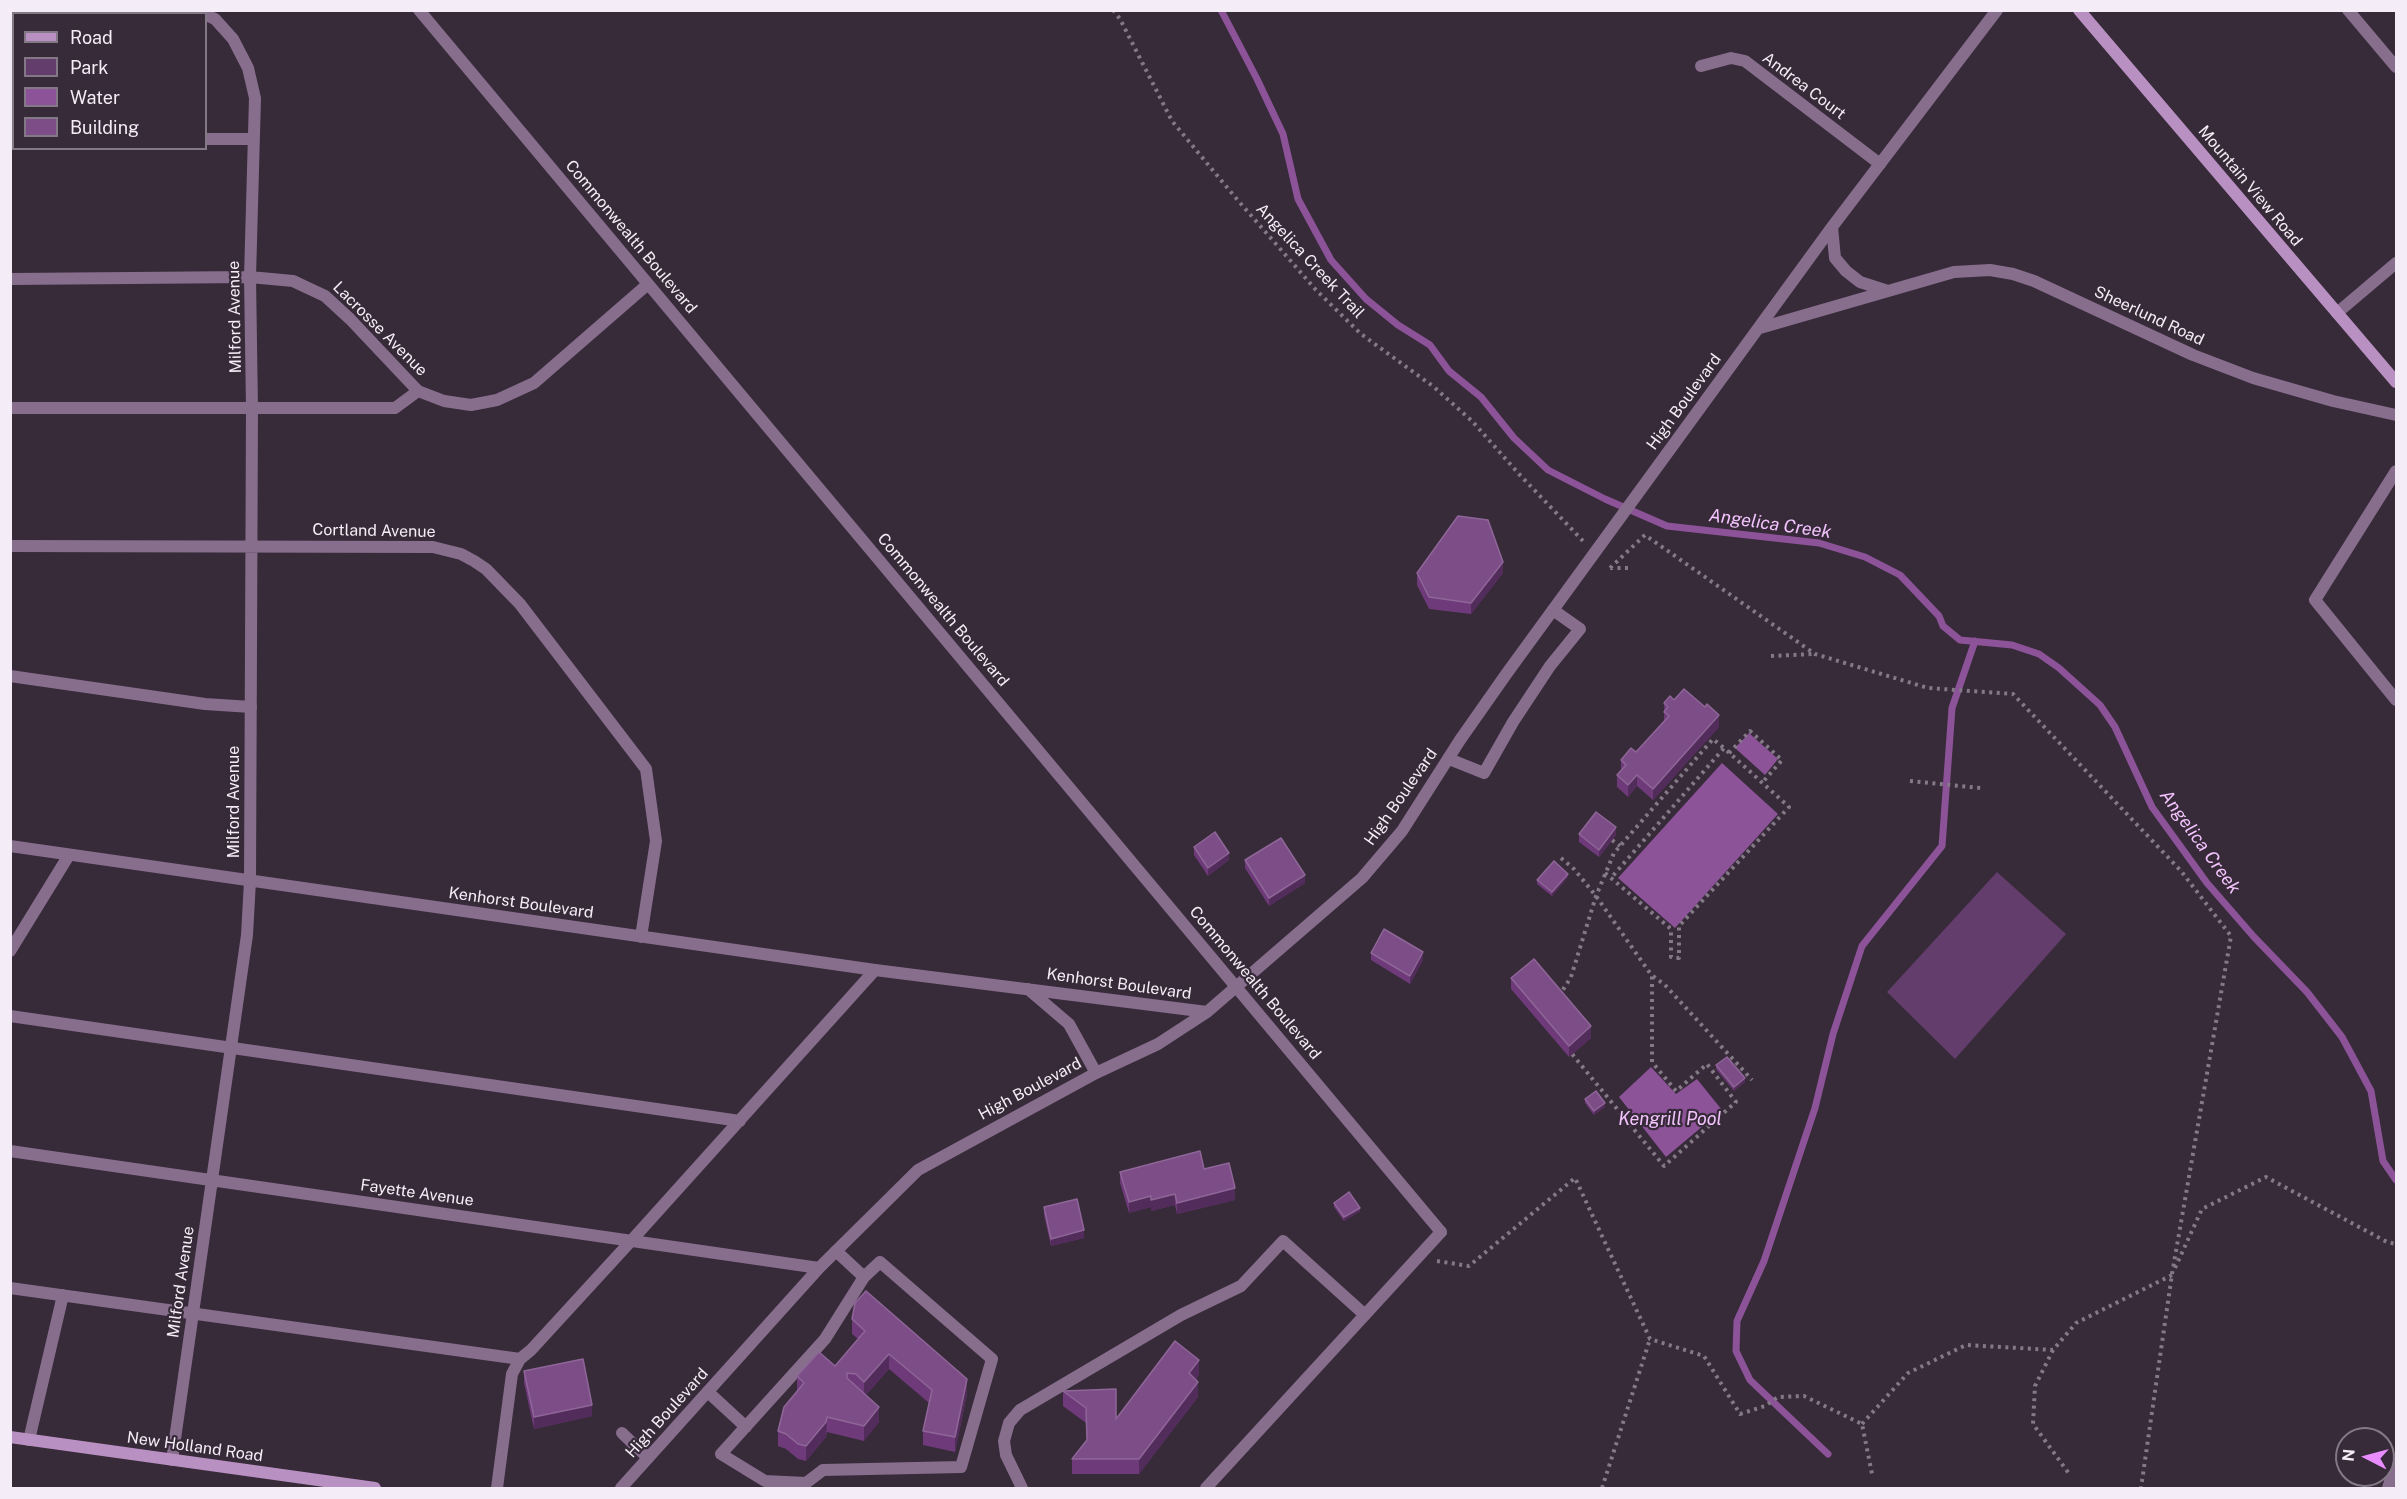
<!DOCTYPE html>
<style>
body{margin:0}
#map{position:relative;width:2407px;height:1499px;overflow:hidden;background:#372a39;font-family:"Public Sans",sans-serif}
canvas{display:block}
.frame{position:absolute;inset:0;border:12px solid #f4ecf6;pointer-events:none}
.legend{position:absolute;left:12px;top:12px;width:195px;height:138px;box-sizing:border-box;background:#372a39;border:2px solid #837885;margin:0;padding:8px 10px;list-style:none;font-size:18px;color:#f4ecf6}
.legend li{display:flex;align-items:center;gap:12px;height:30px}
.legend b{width:30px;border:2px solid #837885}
.north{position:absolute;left:2335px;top:1427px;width:60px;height:60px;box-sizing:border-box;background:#372a39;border:2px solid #837885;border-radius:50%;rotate:276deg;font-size:16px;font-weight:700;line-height:24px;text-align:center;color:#f4ecf6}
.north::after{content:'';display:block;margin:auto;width:21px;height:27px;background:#e98dfe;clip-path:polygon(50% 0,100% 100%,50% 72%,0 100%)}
</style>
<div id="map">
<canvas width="2407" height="1499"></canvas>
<div class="frame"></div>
<ul class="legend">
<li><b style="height:8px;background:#b990c2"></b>Road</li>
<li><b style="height:16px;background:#633d6b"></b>Park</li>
<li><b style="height:16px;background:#8c5399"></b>Water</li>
<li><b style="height:16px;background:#7c4d87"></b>Building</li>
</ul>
<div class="north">N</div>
</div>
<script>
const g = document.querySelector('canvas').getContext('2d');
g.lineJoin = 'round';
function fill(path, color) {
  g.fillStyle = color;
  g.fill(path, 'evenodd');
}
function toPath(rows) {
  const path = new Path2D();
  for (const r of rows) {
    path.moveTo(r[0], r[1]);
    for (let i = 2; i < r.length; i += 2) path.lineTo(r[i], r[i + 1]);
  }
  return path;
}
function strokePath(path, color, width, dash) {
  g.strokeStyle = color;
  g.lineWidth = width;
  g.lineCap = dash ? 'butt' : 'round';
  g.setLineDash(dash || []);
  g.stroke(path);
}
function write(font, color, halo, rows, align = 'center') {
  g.font = font + ' "Public Sans",sans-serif';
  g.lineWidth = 4.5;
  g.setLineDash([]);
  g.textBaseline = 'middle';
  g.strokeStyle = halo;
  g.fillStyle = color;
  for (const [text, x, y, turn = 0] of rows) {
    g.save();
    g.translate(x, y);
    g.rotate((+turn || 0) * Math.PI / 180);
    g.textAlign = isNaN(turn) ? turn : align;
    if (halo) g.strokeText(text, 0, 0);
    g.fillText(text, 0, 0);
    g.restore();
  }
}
fill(toPath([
 [1997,872,2066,934,1955,1059,1887,992]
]), '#633d6b');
fill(toPath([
 [1749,733,1778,759,1765,775,1735,748],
 [1722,763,1778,814,1675,928,1618,878],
 [1651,1067,1676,1094,1697,1079,1722,1110,1666,1157,1619,1097]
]), '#8c5399');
strokePath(toPath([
 [1221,10,1257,79,1283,134,1298,199,1331,260,1366,299,1398,325,1430,345,1449,371,1481,397,1514,438,1548,470,1605,499,1667,526,1819,543,1865,557,1900,575,1939,616,1943,626,1960,640,2012,645,2039,654,2059,668,2100,705,2115,727,2152,807,2207,883,2254,937,2307,992,2342,1037,2371,1091,2383,1161,2396,1180],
 [1828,1454,1750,1380,1736,1351,1737,1321,1764,1261,1815,1108,1833,1034,1862,946,1942,846,1952,708,1975,641]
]), '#8c5399', 7);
strokePath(toPath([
 [1113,10,1120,19,1172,121,1235,197,1316,290,1361,334,1434,387,1472,421,1519,474,1584,542],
 [1610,568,1645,535,1815,654,1928,688,2013,694,2181,871,2231,936,2172,1274,2141,1488],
 [1610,568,1631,568],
 [1771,656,1814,654],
 [1729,753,1750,731,1782,760,1762,783],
 [1910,781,1981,788],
 [1612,840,1620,846],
 [1561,858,1574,869,1596,896,1652,976,1652,1062,1676,1091,1707,1064,1736,1102,1664,1166,1572,1054],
 [1605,873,1611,878,1671,929,1671,957,1679,958,1679,926,1789,807,1724,748,1611,878],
 [1653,976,1665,985,1752,1080],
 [1559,996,1571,977,1596,896,1614,853,1713,739,1724,748],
 [1437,1261,1469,1266,1575,1178,1650,1339,1704,1356,1740,1414,1765,1406,1778,1397,1804,1396,1862,1424,1872,1474],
 [2175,1268,2202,1209,2266,1177,2387,1242,2396,1244],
 [2053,1350,2035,1386,2033,1424,2070,1475],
 [1862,1424,1908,1373,1966,1345,2053,1350,2076,1323,2172,1275],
 [1602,1488,1650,1339]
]), '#847986', 4, [3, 4.5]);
strokePath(toPath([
 [2348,10,2396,67],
 [1701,66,1731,58,1745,61,1880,164],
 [10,138,14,138],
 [206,139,253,139],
 [10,408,395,408,418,391],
 [2396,471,2315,600,2396,700],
 [10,676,205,704,251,707],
 [1449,759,1484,773,1513,722,1550,666,1580,629,1553,610],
 [10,951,69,855],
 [10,1016,740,1121],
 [836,1251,864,1277],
 [880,1262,992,1359,961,1467,823,1470,806,1483,765,1481,721,1454,825,1339,864,1277,880,1262],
 [10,1288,520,1359,531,1350,631,1241,875,970],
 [708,1392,746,1427],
 [622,1433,648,1458],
 [29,1440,63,1295],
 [497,1488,512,1374,520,1359],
 [1022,1488,1006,1455,1004,1441,1009,1423,1020,1410,1181,1315,1241,1286,1283,1241,1365,1315],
 [1206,1488,1441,1232],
 [2388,1488,2396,1463]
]), '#876e8d', 12);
strokePath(toPath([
 [419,10,1441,1232],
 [1832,227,1835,258,1846,271,1860,282,1888,291],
 [10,279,250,277,293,281,325,296,350,319,418,391,444,401,471,405,497,400,534,383,648,284],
 [2337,313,2396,263],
 [1760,328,1954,272,1990,270,2013,274,2034,281,2193,355,2253,378,2333,401,2396,415],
 [10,546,433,547,461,554,474,561,486,569,520,604,646,769,656,841,641,937],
 [10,846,875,970,1207,1012],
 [1028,989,1069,1024,1096,1073],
 [10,1151,819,1268],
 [172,1460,247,935,250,881,252,409,250,277,255,98,248,68,233,39,215,19,206,15],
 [621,1488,819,1268,918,1170,1096,1073,1158,1044,1207,1012,1362,878,1402,831,1460,740,1507,673,1832,227,1997,10]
]), '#876e8d', 12);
strokePath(toPath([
 [2079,10,2396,382],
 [10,1437,375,1488]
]), '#b990c2', 12);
fill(toPath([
 [1417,573,1503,573,1471,614,1429,609,1417,585],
 [1674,700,1719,727,1653,800,1637,786,1628,797,1617,787,1617,775,1621,771,1621,760,1636,752,1664,721,1664,703],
 [1579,834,1616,835,1599,857,1579,842],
 [1194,847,1229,860,1208,876,1194,855],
 [1245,860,1305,883,1269,906,1245,868],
 [1568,877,1552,896,1537,884,1537,880],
 [1371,953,1423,960,1410,984,1371,960],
 [1511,978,1591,1038,1569,1057,1511,989],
 [1716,1065,1745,1082,1734,1091,1716,1069],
 [1585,1099,1605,1107,1594,1115,1585,1103],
 [1204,1169,1235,1200,1177,1214,1175,1205,1151,1211,1151,1207,1129,1213,1120,1183,1120,1172],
 [1334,1203,1360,1211,1344,1221,1334,1207],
 [1044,1207,1084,1238,1051,1246,1044,1215],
 [852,1319,967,1394,955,1452,923,1445,923,1431,929,1403,889,1369,866,1395,879,1422,864,1441,827,1432,826,1437,806,1461,798,1459,786,1449,778,1446,778,1431,797,1391,797,1376,835,1366,858,1339,852,1334],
 [524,1371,592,1416,534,1429,524,1383],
 [1199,1375,1196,1379,1198,1397,1139,1474,1072,1474,1072,1459,1087,1441,1086,1423,1063,1406,1063,1391,1116,1418]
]), '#6e3a79');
fill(toPath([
 [1503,562,1503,573,1471,614,1471,603],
 [1719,715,1719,727,1653,800,1653,789],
 [1637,775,1637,786,1628,797,1628,785],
 [1616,827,1616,835,1599,857,1599,850],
 [1229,853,1229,860,1208,876,1208,868],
 [1568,874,1568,877,1552,896,1552,892],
 [1305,875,1305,883,1269,906,1269,898],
 [1423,952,1423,960,1410,984,1410,976],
 [1591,1026,1591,1038,1569,1057,1569,1046],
 [1745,1078,1745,1082,1734,1091,1734,1087],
 [1605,1103,1605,1107,1594,1115,1594,1111],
 [1235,1188,1235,1200,1177,1214,1177,1203],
 [1175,1194,1175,1205,1151,1211,1151,1207,1129,1213,1129,1202,1151,1196],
 [1360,1208,1360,1211,1344,1221,1344,1217],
 [1084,1230,1084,1238,1051,1246,1051,1239],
 [889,1354,889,1369,864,1397,864,1382],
 [1199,1360,1199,1375,1189,1388,1189,1373],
 [967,1379,967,1394,955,1452,955,1437],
 [1198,1382,1198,1397,1139,1474,1139,1459],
 [592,1405,592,1416,534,1429,534,1417],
 [879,1407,879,1422,864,1441,864,1426],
 [827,1417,826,1437,806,1461,806,1446]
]), '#522c5a');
const building = toPath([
 [1458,516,1488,520,1503,562,1471,603,1429,597,1417,573,1458,516],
 [1684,689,1705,707,1707,704,1719,715,1653,789,1637,775,1628,785,1617,775,1626,765,1621,760,1631,748,1636,752,1669,716,1664,712,1668,707,1664,703,1670,696,1674,700,1684,689],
 [1596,812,1616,827,1599,850,1579,834,1596,812],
 [1215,832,1229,853,1208,868,1194,847,1215,832],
 [1281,838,1305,875,1269,898,1245,860,1281,838],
 [1554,861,1568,874,1552,892,1537,880,1554,861],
 [1384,929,1423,952,1410,976,1371,953,1384,929],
 [1534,959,1591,1026,1569,1046,1511,978,1534,959],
 [1727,1057,1745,1078,1734,1087,1716,1065,1727,1057],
 [1596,1091,1605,1103,1594,1111,1585,1099,1596,1091],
 [1200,1151,1204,1169,1229,1163,1235,1188,1177,1203,1175,1194,1151,1200,1151,1196,1129,1202,1120,1172,1200,1151],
 [1349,1192,1360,1208,1344,1217,1334,1203,1349,1192],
 [1077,1199,1084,1230,1051,1239,1044,1207,1077,1199],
 [866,1291,967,1379,955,1437,923,1431,932,1390,889,1354,864,1382,856,1374,847,1373,847,1378,879,1407,864,1426,827,1417,826,1422,806,1446,798,1444,786,1434,778,1431,784,1407,804,1383,797,1376,819,1352,835,1366,865,1331,852,1319,855,1303,866,1291],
 [1175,1341,1199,1360,1189,1373,1198,1382,1139,1459,1072,1459,1087,1440,1086,1408,1063,1391,1116,1389,1116,1419,1175,1341],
 [583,1359,592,1405,534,1417,524,1371,583,1359]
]);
fill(building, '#7c4d87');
strokePath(building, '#8f6698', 1.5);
write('16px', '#f4ecf6', '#372a39', [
 ["Andrea Court",1804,86,37],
 ["Mountain View Road",2250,186,50],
 ["Commonwealth Boulevard",631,237,50],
 ["Angelica Creek Trail",1310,261,47],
 ["Sheerlund Road",2149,316,25],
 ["Milford Avenue",235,317,-91],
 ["Lacrosse Avenue",380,329,45],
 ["High Boulevard",1684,402,-54],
 ["Cortland Avenue",374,531,1],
 ["Commonwealth Boulevard",943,610,50],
 ["High Boulevard",1401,797,-55],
 ["Milford Avenue",234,802,-90],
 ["Kenhorst Boulevard",521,903,8],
 ["Commonwealth Boulevard",1255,983,50],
 ["Kenhorst Boulevard",1119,984,8],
 ["High Boulevard",1030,1089,-28],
 ["Fayette Avenue",417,1193,8],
 ["Milford Avenue",181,1282,-82],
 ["High Boulevard",667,1413,-48],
 ["New Holland Road",195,1447,8]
]);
write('italic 18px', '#f2c3fd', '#372a39', [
 ["Angelica Creek",1770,524,8],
 ["Angelica Creek",2200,842,54],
 ["Kengrill Pool",1670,1119]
]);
</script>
